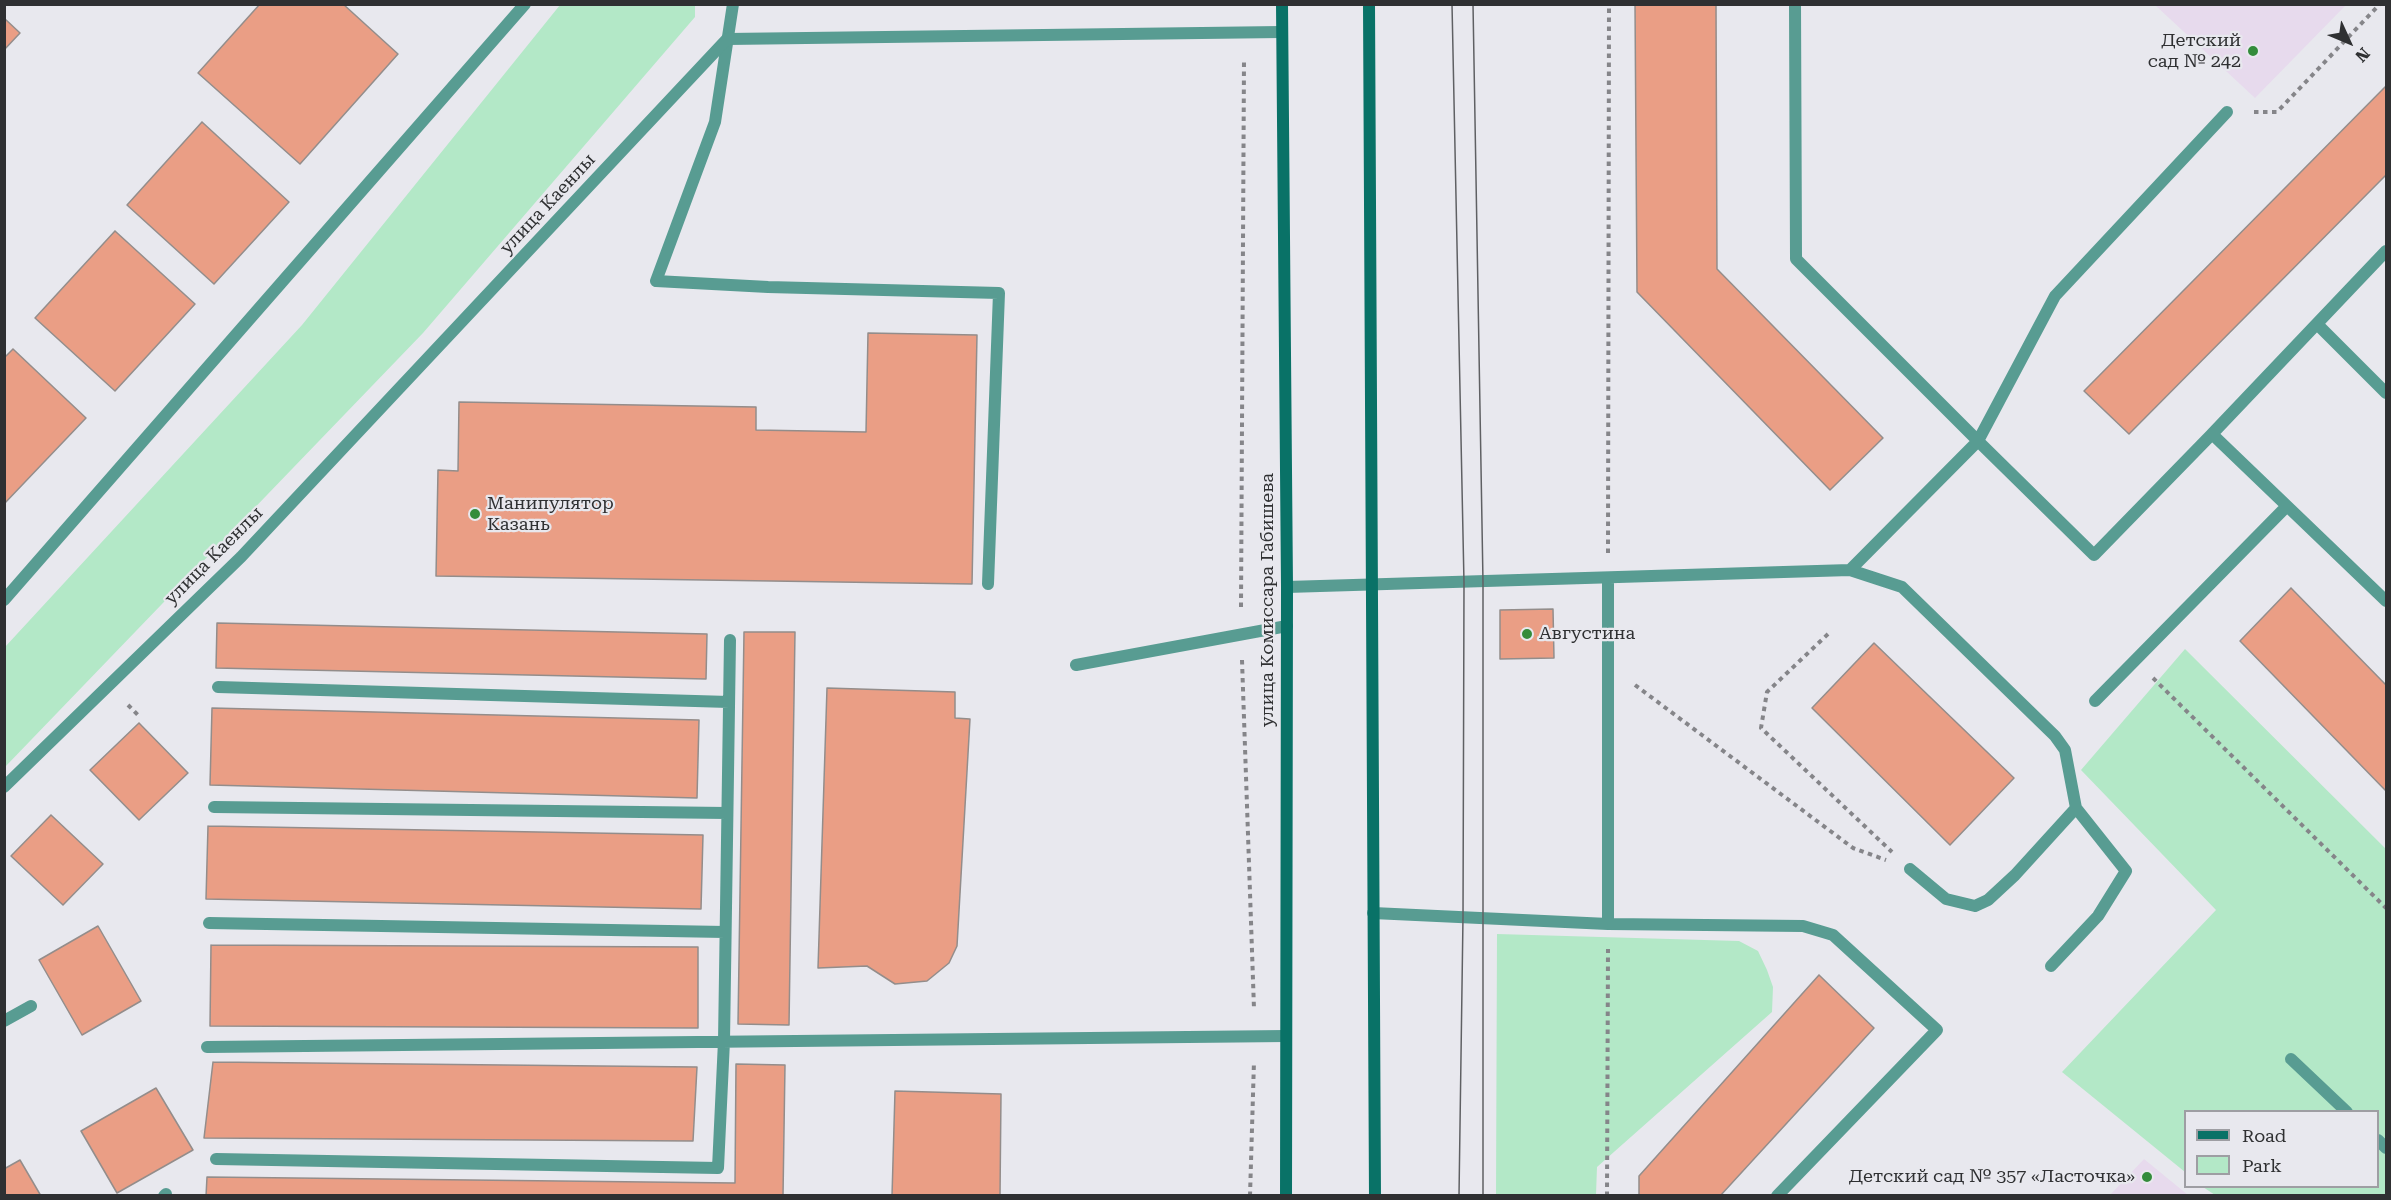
<!DOCTYPE html>
<meta charset="utf-8">
<style>
body{margin:0}
#map{position:relative;width:2391px;height:1200px;overflow:hidden;background:#e8e8ee;font-family:"Roboto Serif",serif}
canvas{display:block}
.frame{position:absolute;inset:0;border:6px solid #2f3032;pointer-events:none}
.legend{position:absolute;left:2184px;top:1110px;width:195px;height:78px;box-sizing:border-box;background:#e8e8ee;border:2px solid #9e9ea3;margin:0;padding:8px 10px;list-style:none;font-size:18px;color:#2f3032}
.legend li{display:flex;align-items:center;gap:12px;height:30px}
.legend b{width:30px;border:2px solid #9e9ea3}
.north{position:absolute;left:2319px;top:12px;width:60px;height:60px;-webkit-text-stroke:4px #e8e8ee;paint-order:stroke;rotate:134deg;font-size:16px;font-weight:700;line-height:24px;text-align:center;color:#2f3032}
.north::after{content:'';display:block;margin:auto;width:21px;height:27px;background:#2f3032;clip-path:polygon(50% 0,100% 100%,50% 72%,0 100%)}
</style>
<div id="map">
<canvas width="2391" height="1200"></canvas>
<div class="frame"></div>
<ul class="legend">
<li><b style="height:8px;background:#097267"></b>Road</li>
<li><b style="height:16px;background:#b3e8c7"></b>Park</li>
</ul>
<div class="north">N</div>
</div>
<script>
const g = document.querySelector('canvas').getContext('2d');
g.lineJoin = 'round';
function fill(path, color) {
  g.fillStyle = color;
  g.fill(path, 'evenodd');
}
function toPath(rows) {
  const path = new Path2D();
  for (const r of rows) {
    path.moveTo(r[0], r[1]);
    for (let i = 2; i < r.length; i += 2) path.lineTo(r[i], r[i + 1]);
  }
  return path;
}
function strokePath(path, color, width, dash) {
  g.strokeStyle = color;
  g.lineWidth = width;
  g.lineCap = dash ? 'butt' : 'round';
  g.setLineDash(dash || []);
  g.stroke(path);
}
function write(font, color, halo, rows, align = 'center') {
  g.font = font + ' "Roboto Serif",serif';
  g.lineWidth = 4.5;
  g.setLineDash([]);
  g.textBaseline = 'middle';
  g.strokeStyle = halo;
  g.fillStyle = color;
  for (const [text, x, y, turn = 0] of rows) {
    g.save();
    g.translate(x, y);
    g.rotate((+turn || 0) * Math.PI / 180);
    g.textAlign = isNaN(turn) ? turn : align;
    if (halo) g.strokeText(text, 0, 0);
    g.fillText(text, 0, 0);
    g.restore();
  }
}
fill(toPath([
 [2155,5,2346,5,2255,98],
 [2144,1159,2188,1195,2110,1195]
]), '#e7daed');
fill(toPath([
 [560,5,695,5,695,17,423,333,5,767,5,647,302,325],
 [2185,649,2386,849,2386,1195,2215,1195,2203,1187,2378,1186,2378,1112,2186,1112,2185,1172,2062,1072,2216,910,2081,770],
 [1497,934,1739,941,1758,951,1767,970,1773,987,1772,1012,1597,1167,1596,1195,1496,1195]
]), '#b3e8c7');
const building = toPath([
 [260,4,343,4,398,54,300,164,198,73,260,4],
 [1635,4,1716,4,1717,269,1883,438,1830,490,1637,292,1635,4],
 [4,18,20,33,4,50,4,18],
 [2386,86,2386,175,2129,434,2084,391,2386,86],
 [202,122,289,202,214,284,127,205,202,122],
 [115,231,195,304,115,391,35,318,115,231],
 [868,333,977,335,972,584,436,576,438,470,458,471,459,402,756,407,756,430,866,432,868,333],
 [13,349,86,418,4,504,4,358,13,349],
 [2291,588,2386,685,2386,791,2240,641,2291,588],
 [1553,609,1554,658,1500,659,1500,610,1553,609],
 [217,623,707,634,706,679,216,668,217,623],
 [744,632,795,632,789,1025,738,1024,744,632],
 [1874,643,2014,778,1950,845,1812,708,1874,643],
 [827,688,955,692,955,718,970,719,957,946,949,963,927,981,895,984,867,966,818,968,827,688],
 [212,708,699,720,697,798,210,785,212,708],
 [139,723,188,773,139,820,90,770,139,723],
 [51,815,103,864,63,905,11,856,51,815],
 [208,826,703,835,701,909,206,899,208,826],
 [98,926,141,1001,82,1035,39,960,98,926],
 [211,945,698,947,698,1028,210,1026,211,945],
 [1819,975,1874,1028,1720,1196,1639,1196,1639,1176,1819,975],
 [213,1062,697,1067,693,1141,204,1138,213,1062],
 [736,1064,785,1065,783,1196,206,1196,207,1177,735,1183,736,1064],
 [156,1088,193,1150,117,1193,81,1131,156,1088],
 [895,1091,1001,1094,1000,1196,892,1196,895,1091],
 [20,1160,41,1196,4,1196,4,1169,20,1160]
]);
fill(building, '#ea9e85');
strokePath(building, '#938d8b', 1.5);
strokePath(toPath([
 [2254,112,2277,112,2380,4],
 [1608,553,1609,4],
 [1241,607,1244,60],
 [1828,634,1767,692,1761,728,1892,852],
 [1242,660,1254,1009],
 [2153,678,2386,908],
 [1635,685,1853,848,1886,860],
 [128,705,140,717],
 [1250,1196,1254,1061],
 [1607,1196,1608,949]
]), '#858589', 4, [4.5, 4.5]);
strokePath(toPath([
 [733,4,715,122,656,281,768,287,999,293,988,584],
 [2227,112,2055,296,1978,441,2094,555,2212,434,2386,601],
 [2317,324,2386,393],
 [2212,434,2386,251],
 [1850,570,1902,587,2055,736,2065,750,2076,808,2126,871,2098,916,2051,966],
 [1287,587,1850,570,1978,441,1796,259,1795,4],
 [4,600,525,4],
 [1076,665,1287,626],
 [218,687,729,702],
 [2095,701,2287,506],
 [214,807,727,813],
 [1910,869,1946,899,1975,906,1988,900,2015,875,2076,808],
 [1373,913,1608,924,1803,926,1833,935,1937,1030,1777,1196],
 [209,923,725,932],
 [1608,924,1608,578],
 [4,1021,31,1006],
 [207,1047,1286,1036],
 [2291,1059,2347,1112],
 [2378,1140,2386,1148],
 [216,1159,718,1168,724,1041,730,640],
 [164,1196,166,1194]
]), '#589c92', 12);
strokePath(toPath([
 [4,787,241,557,727,39,1281,32]
]), '#589c92', 12);
strokePath(toPath([
 [1282,4,1287,587,1286,1196],
 [1369,4,1375,1196]
]), '#097267', 12);
strokePath(toPath([
 [1452,4,1464,583,1463,917,1459,1196],
 [1473,4,1483,582,1483,1196]
]), '#5f6063', 1.5);
for (const [x, y, r, color] of [
 [2253,51,6,"#338c3b"],
 [475,514,6,"#338c3b"],
 [1527,634,6,"#338c3b"],
 [2147,1177,6,"#338c3b"]
]) {
  const dot = new Path2D();
  dot.arc(x, y, r, 0, 2 * Math.PI);
  g.fillStyle = color;
  g.fill(dot);
  strokePath(dot, '#e8e8ee', 2);
}
write('18px', '#2f3032', '#e8e8ee', [
 ["Детский",2241,41],
 ["сад № 242",2241,62],
 ["Манипулятор",487,504,"left"],
 ["Казань",487,525,"left"],
 ["Августина",1539,634,"left"],
 ["Детский сад № 357 «Ласточка»",2135,1177]
], 'right');
write('18px', '#2f3032', '#e8e8ee', [
 ["улица Каенлы",548,204,-47],
 ["улица Каенлы",214,556,-45],
 ["улица Комиссара Габишева",1268,600,-90]
]);
</script>
